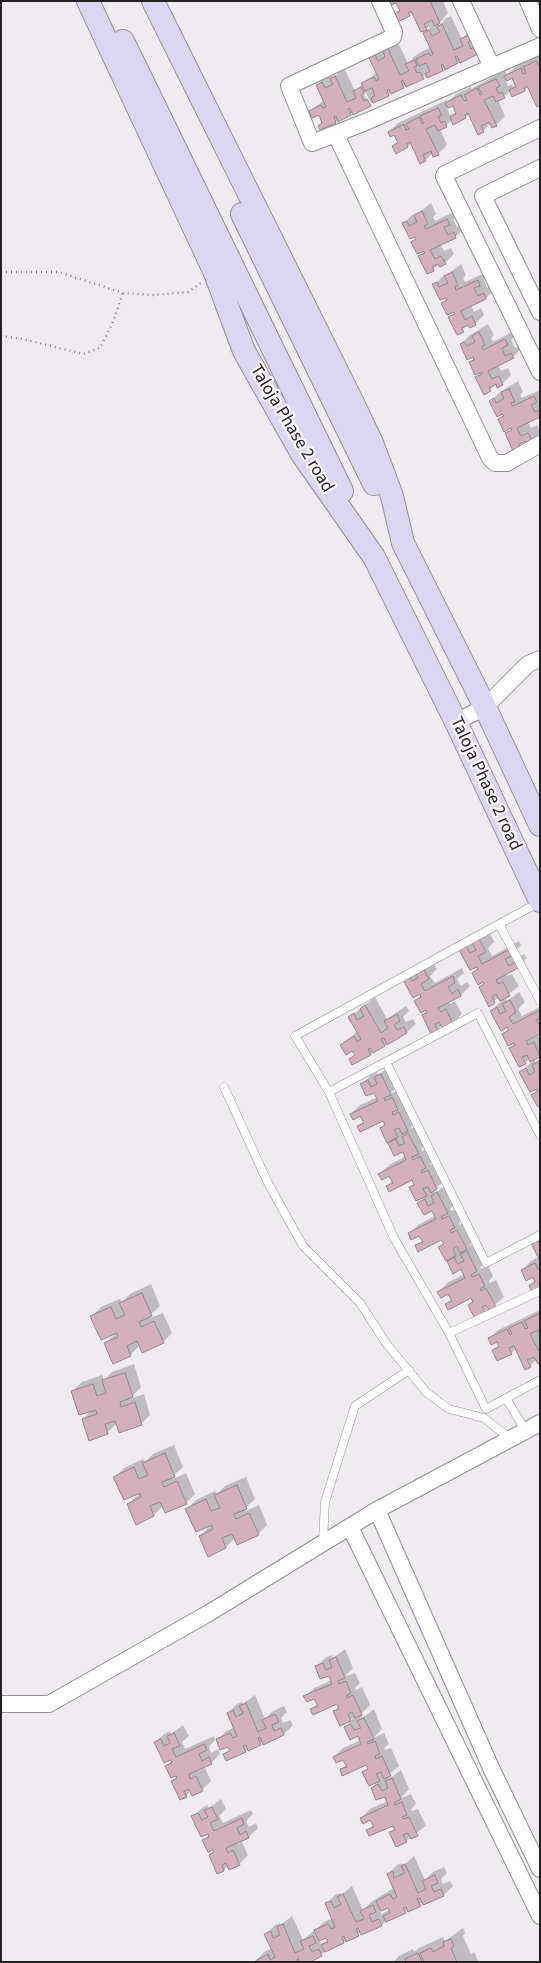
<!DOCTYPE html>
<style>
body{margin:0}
#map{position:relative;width:541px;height:1963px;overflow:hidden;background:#f0eaf1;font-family:"Source Sans 3",sans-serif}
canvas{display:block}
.frame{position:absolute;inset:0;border:2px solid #232123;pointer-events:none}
</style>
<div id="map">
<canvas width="541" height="1963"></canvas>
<div class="frame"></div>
</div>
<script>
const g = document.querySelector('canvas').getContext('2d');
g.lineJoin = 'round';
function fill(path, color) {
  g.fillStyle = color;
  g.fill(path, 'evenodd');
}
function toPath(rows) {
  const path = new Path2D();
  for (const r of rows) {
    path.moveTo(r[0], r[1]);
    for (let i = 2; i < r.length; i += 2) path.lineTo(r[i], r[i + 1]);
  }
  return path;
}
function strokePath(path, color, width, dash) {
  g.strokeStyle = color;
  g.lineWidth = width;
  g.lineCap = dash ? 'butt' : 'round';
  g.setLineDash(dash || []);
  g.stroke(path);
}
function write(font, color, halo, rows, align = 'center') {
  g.font = font + ' "Source Sans 3",sans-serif';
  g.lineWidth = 4.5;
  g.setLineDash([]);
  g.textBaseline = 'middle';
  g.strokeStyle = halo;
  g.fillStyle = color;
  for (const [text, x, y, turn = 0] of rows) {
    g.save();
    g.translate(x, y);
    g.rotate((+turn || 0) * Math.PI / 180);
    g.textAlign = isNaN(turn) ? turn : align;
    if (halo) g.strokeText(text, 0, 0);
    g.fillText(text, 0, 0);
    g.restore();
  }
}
fill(toPath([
 [391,1,443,1,448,13,442,20,451,16,462,39,470,30,484,39,458,62,427,74,321,129,323,122,319,113,310,111,324,100,317,85,326,76,331,74,333,78,344,68,355,91,377,72,370,58,379,49,384,47,386,50,397,41,408,63,416,55,431,47,425,33,431,26,422,31,413,11,409,15,395,15,400,9,397,2],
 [445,19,445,20,439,26,438,23],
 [366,93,371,103,368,103,364,94],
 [540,55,540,105,528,86,525,90,511,91,498,100,505,116,496,125,491,123,483,131,469,114,466,117,453,120,440,129,447,145,438,154,433,153,425,160,411,143,408,146,393,146,399,141,395,133,389,132,398,123,447,100,448,102,456,94,471,87,471,89,505,70,507,75,515,67],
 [512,77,516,84,513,87,512,84,508,86,506,81],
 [453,104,457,112,450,115,447,108],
 [431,203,436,214,433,217,435,221,456,211,458,215,453,219,457,227,463,224,464,228,455,237,440,244,444,251,451,248,454,254,445,263,439,263,433,270,419,257,427,248,413,242,417,237,403,224,412,215,417,214],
 [461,264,466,275,463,278,465,282,487,272,488,276,484,280,487,288,493,285,495,289,486,298,471,305,474,312,481,308,484,315,475,324,469,324,457,333,450,317,457,310,443,303,447,298,434,285,443,276,447,275],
 [488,324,494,335,491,338,493,342,514,331,516,335,511,340,515,348,520,345,522,348,513,357,498,365,501,371,508,368,511,375,502,384,497,384,485,393,477,377,485,369,470,362,475,358,461,344,470,335],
 [518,381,523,392,520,395,522,398,540,390,540,415,527,421,531,428,537,425,540,433,532,441,526,441,520,447,506,434,515,426,500,419,504,415,491,401,500,392],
 [489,931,494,942,488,948,492,956,519,941,521,945,515,951,518,958,524,954,527,958,518,967,506,973,507,976,512,974,519,986,505,997,507,1001,519,992,525,1002,518,1009,522,1016,540,1007,540,1032,536,1034,538,1037,540,1036,540,1056,534,1059,536,1063,540,1059,540,1104,533,1095,538,1089,520,1072,532,1062,530,1058,525,1063,511,1048,515,1044,504,1034,509,1028,491,1011,501,1001,499,997,489,1005,480,988,485,983,473,973,479,967,461,950,470,941],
 [431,959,437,969,430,976,435,983,462,968,464,973,457,979,461,986,467,982,470,986,461,995,448,1001,450,1004,455,1001,462,1014,453,1023,442,1025,437,1030,423,1015,428,1010,416,1001,422,995,404,978],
 [375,997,387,1019,406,1006,409,1011,403,1017,406,1022,413,1019,416,1024,407,1032,370,1054,350,1059,355,1054,353,1049,341,1045,358,1031,350,1017],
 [390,1066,399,1085,390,1094,401,1089,406,1100,401,1104,403,1106,408,1104,417,1121,409,1129,418,1125,427,1144,421,1149,422,1151,429,1148,434,1158,430,1163,431,1165,437,1162,446,1179,434,1190,435,1193,447,1184,456,1203,450,1209,452,1211,458,1208,464,1218,459,1222,460,1225,466,1222,475,1239,468,1246,476,1243,486,1261,480,1267,481,1269,488,1266,493,1276,489,1281,490,1283,496,1280,504,1297,485,1313,469,1305,473,1301,471,1296,446,1304,452,1298,449,1292,439,1292,447,1283,465,1274,462,1268,454,1272,440,1247,444,1243,442,1238,417,1246,423,1240,419,1234,409,1234,418,1225,435,1216,432,1210,419,1203,426,1196,411,1187,415,1183,413,1178,388,1186,393,1180,390,1174,380,1174,389,1165,406,1156,403,1150,390,1144,396,1137,382,1128,386,1124,384,1119,359,1127,364,1121,361,1115,351,1114,360,1105,378,1097,375,1091,362,1084,371,1075,377,1072,378,1075],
 [540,1236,540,1286,530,1285,535,1280,533,1276,522,1270,531,1261,539,1257,533,1243],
 [151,1284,160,1306,149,1316,150,1318,163,1313,172,1333,163,1342,140,1345,130,1355,105,1344,118,1331,92,1316,101,1307,120,1299,122,1302,130,1294],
 [540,1310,540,1362,537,1359,530,1366,516,1348,511,1353,494,1350,500,1344,498,1341,489,1339,498,1330],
 [134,1364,141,1387,130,1399,144,1394,150,1415,141,1424,117,1423,107,1433,83,1419,93,1409,73,1391,82,1382,102,1375,104,1380,112,1372],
 [174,1445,183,1467,172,1477,173,1479,186,1473,195,1494,186,1503,166,1512,163,1506,154,1515,128,1504,141,1492,115,1477,124,1468,143,1459,145,1462,153,1454],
 [246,1477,255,1499,244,1509,246,1511,259,1505,267,1525,258,1534,235,1538,226,1547,200,1536,213,1523,187,1509,196,1500,215,1491,217,1494,225,1486],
 [345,1649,353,1668,344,1677,355,1673,360,1683,355,1688,356,1690,362,1687,370,1705,360,1715,362,1718,374,1709,382,1729,373,1738,384,1733,389,1744,384,1748,385,1750,391,1748,399,1766,387,1776,389,1779,401,1770,409,1789,400,1799,411,1794,416,1804,411,1809,412,1811,418,1809,426,1826,406,1841,391,1833,395,1828,393,1824,368,1830,374,1824,371,1818,361,1818,370,1809,388,1801,385,1795,372,1788,380,1780,370,1785,364,1772,368,1768,366,1763,341,1770,347,1764,344,1758,334,1757,343,1748,361,1740,358,1734,345,1727,354,1718,341,1724,335,1711,339,1707,337,1702,312,1709,318,1703,315,1697,305,1697,314,1688,332,1680,329,1674,316,1667,325,1658,332,1655,333,1658],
 [255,1695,265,1719,273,1711,284,1706,287,1712,281,1718,283,1723,290,1720,293,1725,284,1734,263,1741,245,1751,225,1755,230,1749,228,1745,217,1740,226,1731,235,1727,228,1713,237,1704,242,1702,243,1704],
 [183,1725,189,1736,182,1742,185,1749,214,1736,215,1740,209,1747,211,1753,218,1749,220,1754,211,1763,197,1769,198,1771,205,1768,211,1781,202,1790,191,1791,186,1796,173,1781,178,1776,166,1766,176,1757,155,1743,164,1734,170,1731,171,1734],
 [221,1799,226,1809,219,1816,223,1823,251,1810,253,1814,246,1821,249,1827,256,1823,258,1828,249,1837,236,1842,237,1845,242,1842,248,1855,239,1864,229,1865,224,1870,210,1855,215,1850,204,1840,209,1835,193,1817,202,1808,207,1805,209,1808],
 [414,1856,425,1880,433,1872,444,1867,447,1873,441,1879,443,1884,450,1881,453,1886,444,1895,423,1902,387,1920,382,1925,361,1932,307,1962,255,1962,264,1952,272,1948,266,1934,275,1925,280,1923,281,1925,292,1916,303,1940,324,1922,333,1918,326,1904,335,1895,340,1893,341,1895,352,1886,363,1910,371,1902,394,1888,388,1874,397,1865,402,1863,403,1866],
 [388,1906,390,1910,381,1914,380,1910],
 [326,1936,328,1940,321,1944,319,1940],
 [463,1928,465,1933,463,1936,471,1954,474,1952,479,1962,394,1962,399,1956,413,1949,414,1952,419,1948,443,1937,445,1941]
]), '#0003');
const building = toPath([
 [389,1,430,1,440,23,435,26,432,20,424,24,427,30,421,32,411,11,408,13,410,16,397,22,393,15,400,11,396,3,391,5,389,1],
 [442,24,454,50,463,46,460,39,469,35,471,41,468,42,471,49,474,47,478,54,460,63,457,56,455,57,458,63,445,70,443,64,441,65,443,71,427,78,425,74,430,71,426,63,419,66,416,59,429,53,430,56,433,54,423,33,429,30,432,36,440,32,437,27,442,24],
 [388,49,400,75,409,71,405,64,415,60,417,66,414,67,417,73,420,72,424,79,406,87,403,80,401,81,404,88,391,94,389,89,387,90,389,96,373,103,371,98,375,96,372,88,365,91,361,83,374,77,376,81,379,79,369,58,375,55,378,61,385,57,383,51,388,49],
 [536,61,540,67,540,106,537,107,527,86,524,88,525,91,512,97,509,90,516,87,512,78,507,81,504,76,521,68,523,74,526,73,523,67,536,61],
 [335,76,347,102,356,98,353,91,361,87,364,93,361,95,364,101,367,99,371,106,353,115,350,108,348,109,351,115,338,122,336,116,334,117,336,123,320,130,318,126,322,123,319,115,312,118,309,111,321,105,323,108,326,107,316,85,322,82,325,88,333,84,330,79,335,76],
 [496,79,500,86,496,88,499,94,502,92,505,98,496,102,493,96,484,100,497,126,492,128,489,122,481,126,484,132,478,135,468,113,465,115,466,118,453,125,450,117,456,114,453,106,448,108,445,103,461,95,464,101,467,100,464,95,477,88,480,95,482,94,478,87,496,79],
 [438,108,442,115,438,117,441,123,445,121,447,127,438,131,435,125,426,129,439,155,433,157,431,151,423,155,426,161,420,164,410,142,407,144,408,147,396,154,392,146,398,143,394,135,390,137,388,132,404,124,406,130,409,129,406,124,419,117,422,124,424,123,420,116,438,108],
 [422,211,428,224,424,226,426,229,447,219,450,225,444,227,448,235,454,232,456,238,430,250,435,259,441,256,446,264,440,267,438,264,432,267,434,271,427,274,418,256,425,253,424,251,417,254,411,242,416,239,415,237,410,239,402,223,407,221,409,226,417,222,414,215,422,211],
 [452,272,458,285,455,287,456,290,478,280,480,286,474,288,478,296,484,293,486,299,461,311,465,320,472,316,476,325,470,328,468,325,462,328,464,332,457,335,448,317,455,314,454,312,447,315,441,303,447,300,446,298,440,300,432,284,437,282,439,287,448,283,444,276,452,272],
 [479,332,485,345,482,347,483,350,505,339,508,345,502,348,505,356,511,353,514,358,488,371,492,379,499,376,503,385,497,388,496,384,489,388,491,391,484,395,475,377,482,374,482,372,475,375,469,362,474,360,473,357,467,360,460,344,464,342,467,346,475,342,472,336,479,332],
 [509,389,515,402,511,403,513,406,534,396,537,402,531,405,535,412,540,410,540,417,517,428,521,436,528,433,533,442,527,445,525,441,519,444,521,448,513,451,505,433,512,430,511,428,504,432,498,419,504,416,502,414,497,417,489,401,494,398,496,403,504,399,501,392,509,389],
 [479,939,486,952,478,956,482,964,510,949,513,955,505,959,509,966,515,962,518,968,496,980,498,984,503,982,510,996,500,1001,496,994,492,997,495,1003,489,1007,479,987,484,984,483,982,478,985,472,973,478,969,477,967,470,970,459,950,466,946,470,953,476,950,472,943,479,939],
 [422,967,429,979,421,984,425,991,453,976,455,983,448,987,452,994,458,989,461,996,438,1008,441,1012,446,1009,453,1024,443,1029,439,1022,435,1024,438,1031,431,1034,422,1015,427,1012,426,1010,421,1013,414,1001,421,997,420,994,413,998,402,978,409,974,412,981,418,978,415,971,422,967],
 [510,1000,516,1012,509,1017,513,1024,540,1010,540,1018,536,1020,540,1026,540,1034,526,1041,528,1045,534,1042,540,1057,530,1062,527,1055,522,1057,526,1064,519,1067,509,1048,515,1045,514,1043,508,1046,502,1034,509,1030,507,1027,501,1031,490,1011,497,1007,500,1014,506,1011,502,1004,510,1000],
 [365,1005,381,1033,388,1028,384,1021,397,1014,400,1021,394,1025,397,1030,404,1027,407,1033,387,1045,384,1038,381,1039,385,1046,373,1053,370,1048,368,1049,371,1055,352,1065,349,1059,355,1055,352,1051,346,1055,340,1045,354,1036,357,1042,361,1039,348,1017,354,1013,357,1020,364,1016,360,1009,365,1005],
 [539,1061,540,1106,538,1107,531,1095,538,1091,537,1089,530,1092,519,1072,526,1068,529,1075,535,1072,532,1065,539,1061],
 [381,1074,391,1095,384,1098,385,1101,392,1097,398,1110,392,1112,393,1115,399,1112,408,1131,402,1134,399,1128,394,1130,398,1137,387,1143,380,1128,385,1125,383,1121,360,1132,357,1126,364,1123,360,1116,353,1120,350,1114,378,1101,374,1093,366,1096,360,1084,368,1080,371,1087,377,1084,374,1077,381,1074],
 [408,1133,419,1154,412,1157,413,1160,420,1156,426,1168,421,1171,422,1173,428,1170,437,1189,431,1193,428,1187,423,1189,427,1196,416,1201,409,1187,414,1185,412,1180,389,1192,386,1186,393,1183,389,1176,382,1180,378,1174,406,1160,403,1152,394,1156,388,1143,396,1139,399,1146,405,1143,402,1137,408,1133],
 [437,1192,448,1213,441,1217,442,1219,449,1216,455,1228,450,1230,451,1233,457,1230,467,1249,460,1253,457,1246,453,1249,456,1256,446,1261,438,1247,444,1244,441,1240,418,1252,415,1245,423,1242,419,1236,411,1240,408,1233,436,1219,432,1211,424,1215,417,1203,425,1199,428,1206,434,1203,431,1196,437,1192],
 [537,1240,540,1246,540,1261,531,1243,537,1240],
 [467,1251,477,1271,471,1275,472,1277,479,1274,485,1286,480,1289,481,1291,486,1288,496,1307,490,1311,486,1305,482,1307,486,1314,475,1319,468,1305,473,1302,471,1298,448,1310,445,1304,452,1301,448,1294,441,1298,437,1292,465,1278,461,1269,453,1274,447,1261,454,1257,458,1264,464,1261,460,1254,467,1251],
 [535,1263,538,1269,540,1267,540,1288,532,1292,529,1285,535,1282,533,1277,526,1281,521,1270,535,1263],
 [142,1293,152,1316,139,1322,141,1327,154,1321,164,1343,142,1353,137,1341,127,1346,131,1356,113,1364,104,1343,118,1337,117,1333,101,1340,90,1316,111,1307,116,1319,125,1315,119,1303,142,1293],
 [540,1313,540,1333,538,1330,530,1334,540,1353,540,1363,538,1364,534,1357,527,1360,531,1367,525,1370,514,1346,509,1348,512,1354,497,1361,492,1350,499,1347,497,1342,491,1345,488,1338,507,1329,510,1335,512,1334,509,1328,522,1322,525,1329,528,1328,524,1321,540,1313],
 [125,1373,133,1397,120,1402,121,1407,135,1402,142,1425,119,1433,115,1421,105,1424,108,1434,89,1441,82,1419,97,1414,96,1410,79,1415,71,1391,93,1384,97,1396,106,1393,102,1380,125,1373],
 [165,1453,175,1477,162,1482,164,1487,177,1481,187,1504,165,1513,160,1502,150,1506,154,1516,136,1525,127,1504,141,1497,140,1493,124,1500,113,1477,134,1467,139,1479,148,1475,142,1463,165,1453],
 [237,1485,247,1509,234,1514,236,1519,249,1513,259,1535,237,1545,232,1534,222,1538,226,1548,208,1557,199,1536,213,1529,212,1525,196,1532,185,1509,206,1499,211,1511,220,1508,214,1495,237,1485],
 [336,1657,345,1678,338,1681,339,1684,346,1681,351,1693,346,1696,347,1698,353,1695,362,1715,355,1718,352,1712,348,1714,351,1721,340,1726,333,1711,339,1709,337,1704,313,1715,310,1709,318,1706,314,1699,307,1702,303,1696,332,1684,329,1676,320,1679,315,1666,323,1663,326,1670,332,1667,329,1660,336,1657],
 [246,1703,258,1732,266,1728,262,1720,275,1714,279,1722,272,1725,274,1731,281,1728,284,1735,263,1745,260,1737,258,1738,261,1745,248,1751,246,1745,243,1746,246,1752,226,1761,223,1754,230,1751,228,1747,220,1750,216,1739,230,1733,233,1738,237,1736,227,1713,233,1710,236,1717,243,1713,239,1706,246,1703],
 [364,1718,374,1739,367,1742,368,1744,375,1741,380,1754,375,1756,376,1759,382,1756,391,1776,384,1779,381,1772,376,1774,380,1781,369,1786,362,1772,368,1769,366,1765,342,1776,340,1769,347,1767,343,1760,336,1763,333,1757,361,1744,358,1736,350,1740,344,1727,351,1724,354,1730,361,1728,357,1721,364,1718],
 [174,1733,180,1746,172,1749,176,1757,204,1744,207,1750,199,1754,202,1761,209,1757,212,1764,189,1774,190,1779,196,1776,203,1791,192,1796,189,1789,184,1791,187,1797,180,1800,171,1781,177,1778,176,1776,171,1778,165,1766,172,1763,171,1760,164,1763,154,1742,161,1739,164,1746,170,1743,167,1736,174,1733],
 [392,1778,401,1799,394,1803,395,1805,402,1802,407,1815,402,1817,403,1819,409,1817,418,1836,411,1839,408,1833,403,1835,407,1842,396,1847,389,1832,395,1830,393,1826,369,1836,366,1830,374,1827,370,1820,363,1824,360,1818,388,1805,385,1797,376,1800,371,1788,378,1784,382,1791,388,1788,385,1781,392,1778],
 [212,1807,218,1819,210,1823,214,1831,242,1818,244,1824,237,1828,240,1835,246,1831,249,1838,226,1848,228,1853,233,1850,240,1865,229,1870,226,1863,222,1865,224,1871,217,1874,209,1855,214,1852,213,1850,208,1852,202,1840,209,1837,208,1834,201,1837,191,1816,198,1813,202,1820,208,1817,204,1810,212,1807],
 [405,1864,418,1893,426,1889,422,1881,435,1875,438,1883,431,1886,434,1892,441,1889,444,1896,423,1905,420,1898,417,1899,421,1906,408,1912,406,1907,403,1908,406,1913,386,1922,383,1916,390,1913,388,1908,381,1911,376,1901,390,1894,393,1899,397,1897,387,1874,393,1871,394,1878,405,1873,401,1866,405,1864],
 [343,1894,356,1922,364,1919,360,1911,373,1905,376,1912,369,1915,372,1922,379,1919,382,1926,361,1935,358,1928,356,1929,359,1936,346,1942,344,1936,342,1937,344,1943,325,1952,321,1945,328,1942,326,1938,319,1941,314,1930,328,1924,331,1929,335,1927,325,1903,331,1901,334,1908,341,1904,337,1897,343,1894],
 [283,1924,295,1953,304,1949,300,1941,313,1936,316,1943,309,1946,312,1952,319,1949,322,1956,310,1962,299,1962,298,1958,296,1962,254,1962,268,1954,270,1960,275,1957,264,1934,271,1931,273,1938,280,1935,277,1927,283,1924],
 [451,1939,454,1946,451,1948,457,1962,424,1962,420,1953,431,1948,433,1952,444,1946,443,1942,451,1939],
 [418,1953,422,1962,406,1962,405,1959,418,1953]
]);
fill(building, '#d4afbe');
strokePath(building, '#8f868a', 1);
const lane = toPath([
 [499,924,538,903],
 [386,1062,486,1263,540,1235],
 [224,1087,268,1183,303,1246,360,1303,386,1343,426,1392,449,1409,484,1418,511,1439],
 [329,1092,295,1036,499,924,540,1001],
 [540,1135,478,1013,329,1092,394,1238,449,1333,540,1291],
 [449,1333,486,1409,540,1380],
 [506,1398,526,1432],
 [323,1541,325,1502,355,1406,409,1370]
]);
const street = toPath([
 [380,1,394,32,393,37,289,86,312,143,368,121,540,46],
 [461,1,492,67],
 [528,1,540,29],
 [540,128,445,174,444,176,540,372],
 [336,135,490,458,495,463,507,463,540,444],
 [540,168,483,196,540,312],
 [456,722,485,707,528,664,540,659],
 [377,1510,492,1770,540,1869],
 [350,1527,540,1916],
 [1,1704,49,1704,209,1613,377,1510,540,1423]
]);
const secondary = toPath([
 [88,1,215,273,244,351,302,454,374,557,456,722,540,901],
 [153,1,353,403,372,443,392,496,403,543,485,707,540,825],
 [123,41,342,491],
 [242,214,374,484]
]);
strokePath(lane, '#938e94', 9);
strokePath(street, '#938e94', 18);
strokePath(secondary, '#938e94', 24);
strokePath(toPath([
 [1,272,59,272,123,293,154,295,188,292,201,283],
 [1,336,23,339,83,354,100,348,112,324,123,293]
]), '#848085', 2.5, [1, 4]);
strokePath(lane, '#fff', 8);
strokePath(street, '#fff', 16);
strokePath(secondary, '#dcd6f2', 22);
write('18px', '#232123', '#fef8ff', [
 ["Taloja Phase 2 road",291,429,59],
 ["Taloja Phase 2 road",485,784,65]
]);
</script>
